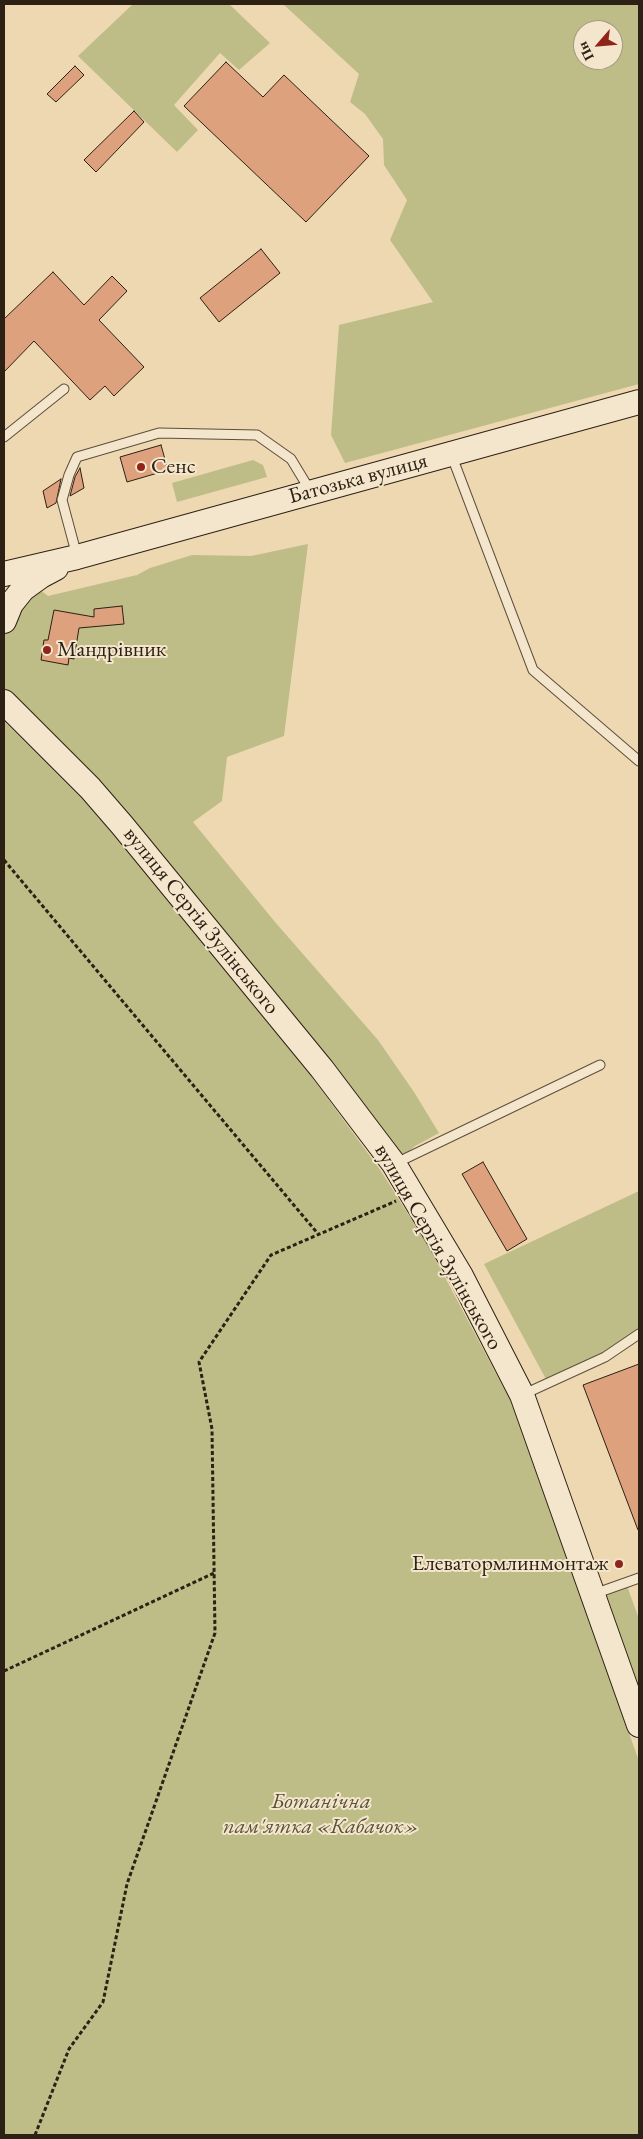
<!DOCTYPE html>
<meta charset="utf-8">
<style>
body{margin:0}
#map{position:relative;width:643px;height:2139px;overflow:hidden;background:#eed8b1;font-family:"EB Garamond",serif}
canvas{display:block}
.frame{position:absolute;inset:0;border:5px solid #2d2014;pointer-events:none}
.north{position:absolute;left:573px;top:20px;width:50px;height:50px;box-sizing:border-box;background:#f4e6cc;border:1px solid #a49782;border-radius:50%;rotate:243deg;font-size:14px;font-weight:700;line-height:20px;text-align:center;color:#2d2014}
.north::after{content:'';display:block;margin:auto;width:18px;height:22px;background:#8f2418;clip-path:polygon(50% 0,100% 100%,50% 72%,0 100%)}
</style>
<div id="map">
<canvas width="643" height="2139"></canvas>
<div class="frame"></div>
<div class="north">Пн</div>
</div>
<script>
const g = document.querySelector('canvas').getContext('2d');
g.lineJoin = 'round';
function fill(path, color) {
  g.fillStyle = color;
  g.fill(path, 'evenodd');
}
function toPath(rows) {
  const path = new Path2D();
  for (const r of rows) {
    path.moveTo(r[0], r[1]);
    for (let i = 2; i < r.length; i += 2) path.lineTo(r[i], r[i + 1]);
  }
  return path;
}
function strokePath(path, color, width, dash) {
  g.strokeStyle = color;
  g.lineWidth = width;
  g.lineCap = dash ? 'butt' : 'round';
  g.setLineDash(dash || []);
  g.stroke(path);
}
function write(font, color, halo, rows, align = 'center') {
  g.font = font + ' "EB Garamond",serif';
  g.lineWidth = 4;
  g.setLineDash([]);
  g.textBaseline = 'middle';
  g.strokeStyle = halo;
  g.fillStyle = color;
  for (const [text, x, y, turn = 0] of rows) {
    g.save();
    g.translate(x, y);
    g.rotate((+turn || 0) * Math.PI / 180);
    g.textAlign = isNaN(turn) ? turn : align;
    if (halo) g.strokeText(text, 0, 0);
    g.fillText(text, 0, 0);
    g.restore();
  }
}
fill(toPath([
 [133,4,229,4,270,43,239,70,220,53,174,105,198,130,177,152,78,56],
 [283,4,639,4,639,384,345,463,331,435,339,325,433,302,390,240,407,200,384,165,383,139,365,114,350,102,359,74],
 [583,30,613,30,613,60,583,60],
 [253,460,263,465,267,477,177,502,172,483],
 [308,544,284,736,227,757,222,801,193,822,275,922,378,1040,414,1092,439,1133,415,1146,394,1164,4,702,4,623,39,589,48,596,137,575,150,568,192,555,251,556],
 [4,721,81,796,113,833,311,1076,381,1171,430,1249,510,1400,639,1761,639,2135,4,2135],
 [639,1191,639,1334,548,1383,484,1264],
 [626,1583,639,1619,639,1692,604,1591]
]), '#bebd88');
const building = toPath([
 [226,62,263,97,284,75,369,156,306,222,184,106,226,62],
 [75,66,84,75,56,102,47,94,75,66],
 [134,111,144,122,96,172,84,160,134,111],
 [261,249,280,273,219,322,200,298,261,249],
 [53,272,84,305,112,276,127,291,99,320,144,367,114,396,105,386,90,400,34,341,4,372,4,319,53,272],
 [161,445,168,470,127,482,120,457,161,445],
 [80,468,84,488,70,496,75,477,80,468],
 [61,479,56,503,47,508,43,491,61,479],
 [122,606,124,624,79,628,74,659,69,658,68,665,41,660,44,640,48,640,54,610,94,617,94,609,122,606],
 [483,1162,527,1239,507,1251,462,1174,483,1162],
 [639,1364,639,1530,638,1530,583,1385,639,1364]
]);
fill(building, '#dda17e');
strokePath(building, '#2d2014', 1);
const lane = toPath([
 [4,437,64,389],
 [451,454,533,670,639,761],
 [77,556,62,500,69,475,77,457,159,433,257,435,291,459,311,492],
 [394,1164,600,1065],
 [522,1395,605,1357,639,1334],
 [594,1594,639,1578]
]);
const secondary = toPath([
 [4,574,77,557,639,402],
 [4,621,11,604,23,589,41,576,56,568],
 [4,702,90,788,122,825,322,1069,394,1164,461,1276,522,1395,639,1725]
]);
strokePath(lane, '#5d4e3b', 11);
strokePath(secondary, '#2d2014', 26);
strokePath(toPath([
 [4,860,319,1235],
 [4,1671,214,1573],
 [35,2135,69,2049,103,2002,127,1884,215,1633,212,1429,199,1362,271,1255,396,1201]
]), '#2d2014', 3, [4, 2.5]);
strokePath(lane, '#f4e6cc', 9);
strokePath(secondary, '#f4e6cc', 24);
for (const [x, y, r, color] of [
 [141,467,5,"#8f2418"],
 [47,650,5,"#8f2418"],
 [619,1564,5,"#8f2418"]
]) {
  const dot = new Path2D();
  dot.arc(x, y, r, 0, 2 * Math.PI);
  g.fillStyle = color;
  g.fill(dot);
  strokePath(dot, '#f4e6cc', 2);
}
write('22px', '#2d2014', '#f4e6cc', [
 ["Сенс",151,467],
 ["Мандрівник",57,650],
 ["Елеватормлинмонтаж",609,1564,"right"]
], 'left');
write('22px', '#2d2014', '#f4e6cc', [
 ["Батозька вулиця",358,479,-15],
 ["вулиця Сергія Зулінського",201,921,51],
 ["вулиця Сергія Зулінського",438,1247,60]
]);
write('italic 22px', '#584f37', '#f4e6cc', [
 ["Ботанічна",321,1802],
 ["пам'ятка «Кабачок»",321,1827]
]);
</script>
